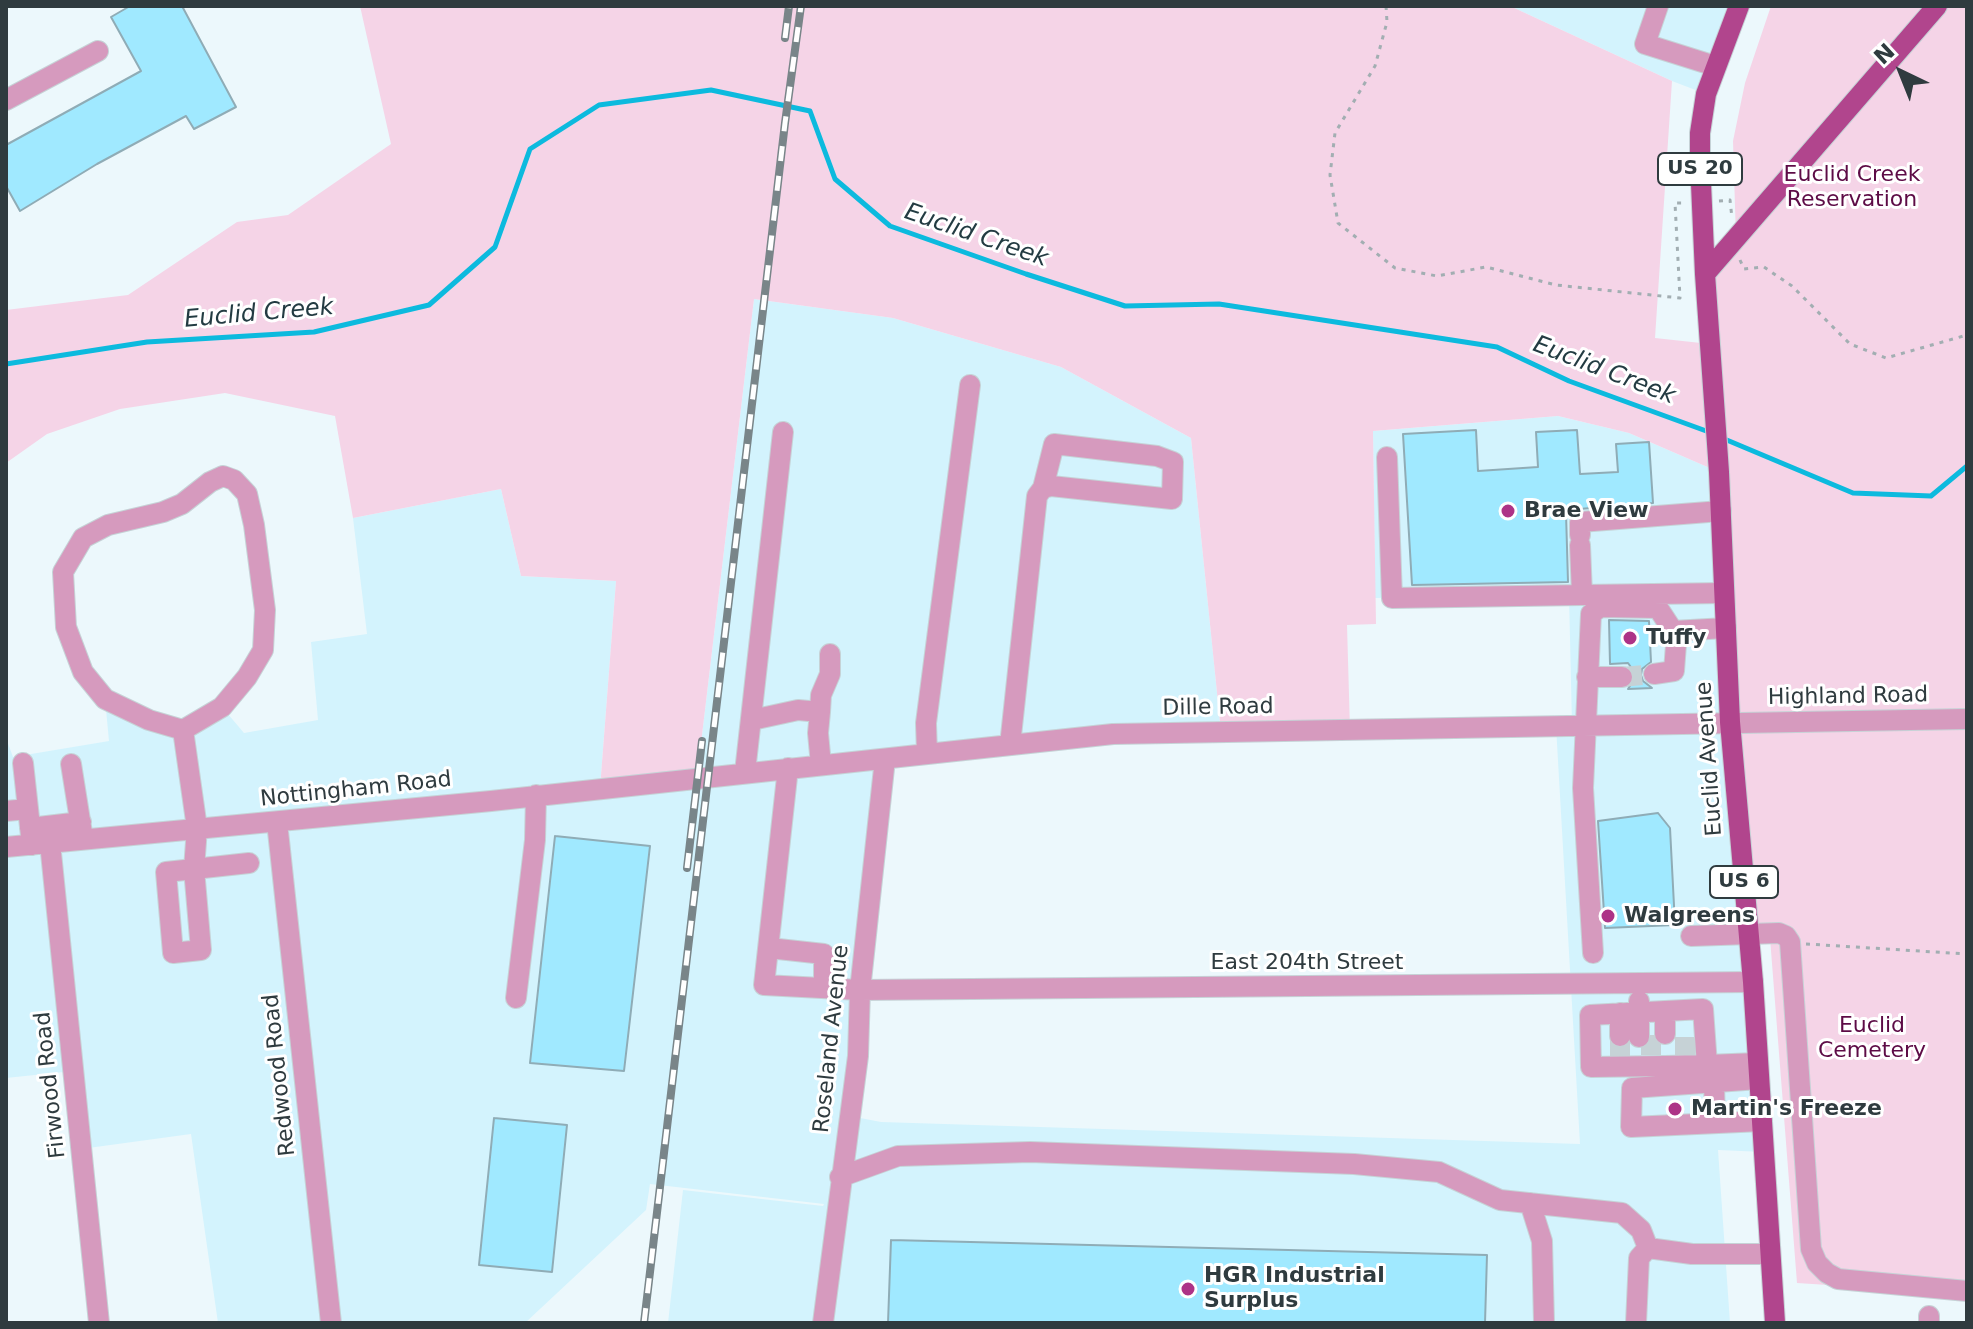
<!DOCTYPE html>
<style>
body{margin:0}
#map{position:relative;width:1973px;height:1329px;overflow:hidden;background:#ecf8fc;font-family:"DejaVu Sans",sans-serif}
canvas{display:block}
.frame{position:absolute;inset:0;border:8px solid #2f3b3f;pointer-events:none}
.north{position:absolute;left:1861px;top:32px;width:80px;height:80px;-webkit-text-stroke:6px #fff;paint-order:stroke;rotate:317deg;font-size:22px;font-weight:700;line-height:32px;text-align:center;color:#2f3b3f}
.north::after{content:'';display:block;margin:auto;width:28px;height:36px;background:#2f3b3f;clip-path:polygon(50% 0,100% 100%,50% 72%,0 100%)}
</style>
<div id="map">
<canvas width="1973" height="1329"></canvas>
<div class="frame"></div>
<div class="north">N</div>
</div>
<script>
const g = document.querySelector('canvas').getContext('2d');
g.lineJoin = 'round';
function fill(path, color) {
  g.fillStyle = color;
  g.fill(path, 'evenodd');
}
function toPath(rows) {
  const path = new Path2D();
  for (const r of rows) {
    path.moveTo(r[0], r[1]);
    for (let i = 2; i < r.length; i += 2) path.lineTo(r[i], r[i + 1]);
  }
  return path;
}
function strokePath(path, color, width, dash) {
  g.strokeStyle = color;
  g.lineWidth = width;
  g.lineCap = dash ? 'butt' : 'round';
  g.setLineDash(dash || []);
  g.stroke(path);
}
function write(font, color, halo, rows, align = 'center') {
  g.font = font + ' "DejaVu Sans",sans-serif';
  g.lineWidth = 6;
  g.setLineDash([]);
  g.textBaseline = 'middle';
  g.strokeStyle = halo;
  g.fillStyle = color;
  for (const [text, x, y, turn = 0] of rows) {
    g.save();
    g.translate(x, y);
    g.rotate((+turn || 0) * Math.PI / 180);
    g.textAlign = isNaN(turn) ? turn : align;
    if (halo) g.strokeText(text, 0, 0);
    g.fillText(text, 0, 0);
    g.restore();
  }
}
fill(toPath([
 [1510,6,1739,6,1706,94,1672,81],
 [754,299,893,318,1061,367,1191,438,1221,732,885,759,850,1116,881,1122,1580,1144,1556,726,1572,725,1569,595,1375,598,1373,431,1558,416,1629,433,1719,472,1764,1152,1718,1150,1730,1323,668,1323,683,1190,823,1206,824,1204,650,1184,646,1210,525,1323,218,1323,191,1134,81,1149,73,1071,6,1078,6,738,13,757,109,741,105,699,183,730,222,707,244,733,318,720,311,642,367,634,353,518,501,489,521,576,616,581,600,788,697,777]
]), '#d3f3fd');
fill(toPath([
 [360,6,1510,6,1672,81,1655,338,1710,344,1705,274,1736,239,1733,141,1745,83,1771,6,1967,6,1967,1294,1797,1283,1770,938,1749,936,1719,472,1629,433,1558,416,1373,431,1376,624,1347,625,1350,730,1221,732,1191,438,1061,367,893,318,754,299,697,777,600,788,616,581,521,576,501,489,353,518,335,416,225,393,120,409,47,434,6,463,6,310,128,295,237,222,288,215,391,144]
]), '#f5d4e7');
strokePath(toPath([
 [6,364,147,342,314,332,429,305,495,247,530,149,599,105,711,90,810,111,835,179,890,226,1026,274,1125,306,1219,304,1497,347,1569,381,1709,432],
 [1722,438,1853,493,1931,496,1967,466]
]), '#0cbade', 5);
const building = toPath([
 [130,6,182,6,236,107,194,129,186,116,97,164,20,211,6,186,6,145,141,71,111,17,130,6],
 [1476,430,1478,471,1538,467,1536,432,1577,430,1580,474,1618,472,1616,444,1649,442,1653,503,1579,509,1566,513,1568,582,1412,585,1403,434,1476,430],
 [1609,620,1649,621,1651,662,1642,669,1641,675,1643,681,1652,688,1628,689,1635,678,1633,670,1628,663,1610,664,1609,620],
 [1658,813,1670,828,1675,925,1605,928,1598,821,1658,813],
 [555,836,650,846,624,1071,530,1063,555,836],
 [494,1118,567,1125,552,1272,479,1265,494,1118],
 [891,1240,1487,1255,1485,1323,888,1323,891,1240]
]);
fill(building, '#a0e9ff');
strokePath(building, '#8facb6', 2);
strokePath(toPath([
 [1622,677,1654,674],
 [1651,1035,1651,1059],
 [1685,1057,1685,1031],
 [1620,1059,1620,1036]
]), '#c6d2d6', 20, [20, 10]);
const minor = toPath([
 [1658,6,1645,44,1715,66],
 [6,100,98,51],
 [1387,457,1392,598,1582,595],
 [1580,535,1580,522,1721,511],
 [1580,545,1582,595,1724,593],
 [1654,674,1674,671,1677,631],
 [1587,677,1622,677],
 [820,712,821,695,830,674,830,654],
 [752,720,798,710,820,712,818,733,821,765],
 [183,730,149,720,105,699,83,672,66,627,63,572,83,538,108,525,163,512,182,504,210,482,223,476,234,480,247,494,254,525,265,610,263,650,247,677,222,707,183,730,197,828,194,869,201,950,173,953,166,872,194,869,249,863],
 [1010,745,1037,496,1043,488,1051,486,1172,499,1173,462,1157,456,1054,444,1043,488],
 [927,754,926,723,970,385],
 [23,763,32,845],
 [71,764,83,839],
 [788,768,764,985,860,990,1753,982],
 [745,772,783,432],
 [6,811,28,809],
 [277,822,331,1323],
 [30,828,81,822],
 [50,843,99,1323],
 [6,847,491,801,1113,734,1967,719],
 [1691,936,1779,933,1786,936,1790,942,1811,1249,1817,1263,1827,1273,1838,1279,1967,1291],
 [769,948,824,954,824,988],
 [1593,953,1583,788,1591,614,1600,607,1658,608,1673,631,1726,628],
 [516,998,535,840,536,795],
 [1639,1001,1639,1037],
 [1665,1011,1665,1034],
 [1620,1013,1620,1036],
 [1707,1065,1703,1009,1590,1015,1591,1067,1665,1066,1707,1065,1757,1063],
 [1759,1079,1632,1088,1631,1127,1762,1121],
 [1714,1082,1715,1123],
 [840,1177,898,1156,1030,1152,1354,1164,1439,1172,1500,1200,1622,1213,1641,1230,1648,1248,1692,1254,1770,1254],
 [1530,1203,1542,1241,1544,1323],
 [823,1323,858,1056,860,990,885,759],
 [1636,1323,1639,1258,1648,1248],
 [1929,1323,1929,1316]
]);
const major = toPath([
 [1739,6,1706,94,1700,133,1700,161,1705,274,1719,472,1730,722,1753,982,1775,1323],
 [1705,274,1937,6]
]);
strokePath(minor, '#c6d2d6', 22);
strokePath(major, '#c6d2d6', 22);
strokePath(toPath([
 [1386,6,1387,22,1375,66,1335,133,1330,175,1338,223,1395,268,1437,276,1486,267,1556,285,1680,298,1675,203,1683,203],
 [1719,201,1730,200,1732,218],
 [1740,260,1744,269,1764,267,1792,286,1850,344,1886,358,1967,335],
 [1806,944,1967,954]
]), '#a2aeb2', 3, [4, 6]);
strokePath(minor, '#d69abe', 20);
strokePath(major, '#b1458d', 20);
const rail = toPath([
 [785,38,789,6],
 [687,868,702,741],
 [644,1323,785,123,801,6]
]);
strokePath(rail, '#798589', 8);
strokePath(rail, '#fff', 5, [15]);
for (const [x, y, r, color] of [
 [1508,511,8,"#ad3387"],
 [1630,638,8,"#ad3387"],
 [1608,916,8,"#ad3387"],
 [1675,1109,8,"#ad3387"],
 [1188,1289,8,"#ad3387"]
]) {
  const dot = new Path2D();
  dot.arc(x, y, r, 0, 2 * Math.PI);
  g.fillStyle = color;
  g.fill(dot);
  strokePath(dot, '#fff', 3);
}
for (const [x, y, w] of [
 [1700,169,84],
 [1744,882,68]
]) {
  const box = new Path2D();
  box.roundRect(x - w / 2, y - 16, w, 32, 6);
  g.fillStyle = '#fff';
  g.fill(box);
  strokePath(box, '#2f3b3f', 2);
}
write('bold 20px', '#2f3b3f', null, [
 ["US 20",1700,169],
 ["US 6",1744,882]
]);
write('22px', '#5d0b46', '#fff', [
 ["Euclid Creek",1852,175],
 ["Reservation",1852,200],
 ["Euclid",1872,1026],
 ["Cemetery",1872,1051]
]);
write('bold 22px', '#2f3b3f', '#fff', [
 ["Brae View",1524,511],
 ["Tuffy",1646,638],
 ["Walgreens",1624,916],
 ["Martin's Freeze",1691,1109],
 ["HGR Industrial",1204,1276],
 ["Surplus",1204,1301]
], 'left');
write('22px', '#2f3b3f', '#fff', [
 ["Highland Road",1848,697,-1],
 ["Dille Road",1218,708,-1],
 ["Euclid Avenue",1710,759,-94],
 ["Nottingham Road",356,790,-6],
 ["East 204th Street",1307,963],
 ["Roseland Avenue",832,1039,-84],
 ["Redwood Road",280,1075,-96],
 ["Firwood Road",51,1085,-96]
]);
write('italic 24px', '#233b42', '#fff', [
 ["Euclid Creek",976,236,19],
 ["Euclid Creek",259,314,-5],
 ["Euclid Creek",1604,371,21]
]);
</script>
